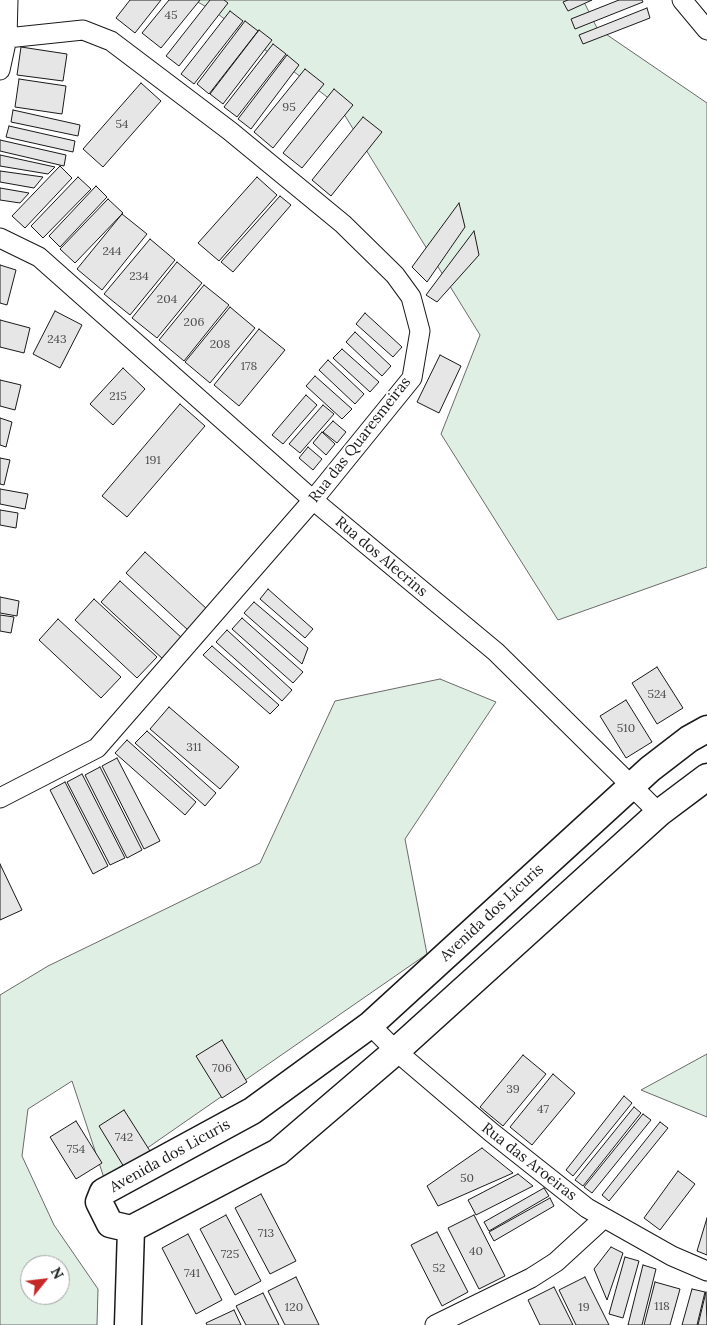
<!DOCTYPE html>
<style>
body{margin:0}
#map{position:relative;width:707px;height:1325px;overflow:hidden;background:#fff;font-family:Lora,serif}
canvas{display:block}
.north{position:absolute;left:20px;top:1255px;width:50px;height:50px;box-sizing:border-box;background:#fff;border:1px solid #a3a3a3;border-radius:50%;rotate:61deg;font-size:14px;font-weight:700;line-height:20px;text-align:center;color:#1a1a1a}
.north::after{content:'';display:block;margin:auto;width:18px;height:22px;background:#c62828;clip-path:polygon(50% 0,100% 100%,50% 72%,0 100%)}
</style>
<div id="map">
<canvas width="707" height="1325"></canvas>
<div class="north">N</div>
</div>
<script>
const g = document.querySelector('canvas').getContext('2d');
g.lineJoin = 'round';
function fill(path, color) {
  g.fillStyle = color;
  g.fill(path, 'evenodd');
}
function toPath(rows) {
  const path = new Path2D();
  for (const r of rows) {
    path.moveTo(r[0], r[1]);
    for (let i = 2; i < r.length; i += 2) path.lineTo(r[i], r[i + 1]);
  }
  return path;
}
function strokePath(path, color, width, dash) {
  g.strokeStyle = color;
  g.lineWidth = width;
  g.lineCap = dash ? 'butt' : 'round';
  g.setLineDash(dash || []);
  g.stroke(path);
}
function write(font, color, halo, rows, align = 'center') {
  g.font = font + ' Lora,serif';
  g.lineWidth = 4;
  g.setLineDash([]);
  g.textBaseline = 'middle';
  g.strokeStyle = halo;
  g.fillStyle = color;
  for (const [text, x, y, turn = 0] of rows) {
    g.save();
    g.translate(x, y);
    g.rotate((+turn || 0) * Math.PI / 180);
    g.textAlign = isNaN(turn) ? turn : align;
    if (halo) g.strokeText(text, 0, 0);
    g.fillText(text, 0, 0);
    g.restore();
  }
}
const green = toPath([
 [194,0,583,0,597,28,707,103,707,567,558,620,441,434,480,335,339,106,214,11,194,0],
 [440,679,496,702,405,839,427,954,104,1178,72,1081,28,1109,22,1156,54,1225,98,1289,97,1325,0,1325,0,995,48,966,260,863,335,701,440,679],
 [30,1265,60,1265,60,1295,30,1295,30,1265],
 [707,1054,707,1117,641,1090,707,1054]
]);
fill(green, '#e0efe3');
strokePath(green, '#6a6a6a', 1);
const building = toPath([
 [130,0,161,0,135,33,116,18,130,0],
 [169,0,200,0,161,48,142,33,169,0],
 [210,0,224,0,228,3,179,66,166,56,210,0],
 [568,0,592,0,568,11,563,2,568,0],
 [619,0,642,0,643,2,575,29,571,19,619,0],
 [647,8,650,18,583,44,579,35,647,8],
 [230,11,243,21,194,84,181,74,230,11],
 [245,21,258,31,209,94,197,84,245,21],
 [259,30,272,40,223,104,210,94,259,30],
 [273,44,286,54,237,117,224,107,273,44],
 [21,47,67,54,63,81,17,75,21,47],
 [287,55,299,65,251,129,238,119,287,55],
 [305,69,324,84,273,148,254,132,305,69],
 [19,79,66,86,62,114,15,107,19,79],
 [141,83,161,101,103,167,83,149,141,83],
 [334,89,353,105,302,168,283,153,334,89],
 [13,110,80,125,78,136,11,122,13,110],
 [363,117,382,132,331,196,312,180,363,117],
 [9,126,75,141,73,152,6,137,9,126],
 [0,140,66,155,64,166,0,151,0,140],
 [0,155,55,167,48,174,0,166,0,155],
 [60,166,72,178,25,228,12,216,60,166],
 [0,171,43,177,34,188,0,182,0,171],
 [78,177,91,189,43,238,31,226,78,177],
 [257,177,277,195,219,261,198,243,257,177],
 [96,186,107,197,60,247,49,236,96,186],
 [0,188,29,193,20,203,0,200,0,188],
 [280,196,291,205,233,272,221,262,280,196],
 [108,199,123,213,75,263,60,249,108,199],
 [459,203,465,227,427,282,412,267,459,203],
 [122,214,147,234,102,290,77,269,122,214],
 [474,231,479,255,437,302,426,295,474,231],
 [150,239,175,260,130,315,104,294,150,239],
 [177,262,202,283,157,338,132,318,177,262],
 [0,265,16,270,7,305,0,303,0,265],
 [204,285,229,305,184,361,159,340,204,285],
 [230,307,255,328,210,383,185,362,230,307],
 [55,311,82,325,60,368,33,354,55,311],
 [365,313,402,347,393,357,356,324,365,313],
 [0,320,30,328,24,353,0,347,0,320],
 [259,329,285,350,239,406,214,385,259,329],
 [355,332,391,366,382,376,346,342,355,332],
 [342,349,379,382,370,392,333,358,342,349],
 [440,355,461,366,439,413,417,402,440,355],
 [328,360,364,394,355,404,319,370,328,360],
 [123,368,145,389,113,425,90,404,123,368],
 [315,376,352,409,342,419,306,386,315,376],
 [0,380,21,385,15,410,0,406,0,380],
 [306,395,317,405,283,444,272,435,306,395],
 [180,404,205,426,127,517,102,496,180,404],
 [323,405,334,414,300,453,289,444,323,405],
 [0,418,12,422,6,447,0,445,0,418],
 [333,421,346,432,337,443,323,432,333,421],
 [322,432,335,444,326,455,313,443,322,432],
 [308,447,322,459,313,470,299,458,308,447],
 [0,458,10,460,4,485,0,484,0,458],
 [0,489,28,494,25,509,0,504,0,489],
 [0,510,18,513,16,528,0,525,0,510],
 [145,552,208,610,189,631,126,573,145,552],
 [120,581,183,639,164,660,101,602,120,581],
 [268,589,313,629,305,638,260,599,268,589],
 [0,597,19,601,17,616,0,613,0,597],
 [94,599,157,657,137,678,75,620,94,599],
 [254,602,308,648,302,664,244,613,254,602],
 [0,615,14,617,11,633,0,631,0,615],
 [242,618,303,672,293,683,232,629,242,618],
 [58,619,121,677,101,698,39,640,58,619],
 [227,630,292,690,282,701,216,642,227,630],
 [212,646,279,705,270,714,203,655,212,646],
 [657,667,683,708,657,724,632,683,657,667],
 [626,700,652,742,626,758,600,716,626,700],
 [169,707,239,767,220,789,150,729,169,707],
 [147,731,216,793,205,806,135,743,147,731],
 [127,740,196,802,185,815,115,753,127,740],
 [117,758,160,841,144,849,102,766,117,758],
 [100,767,142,850,127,858,85,775,100,767],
 [82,774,125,858,110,865,67,782,82,774],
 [65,782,108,866,93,874,50,790,65,782],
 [0,864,22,910,0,920,0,864],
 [222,1040,247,1082,222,1098,196,1056,222,1040],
 [523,1055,546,1074,503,1126,480,1107,523,1055],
 [553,1074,575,1093,532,1145,510,1127,553,1074],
 [624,1096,632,1103,573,1176,566,1170,624,1096],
 [634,1107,641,1113,583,1186,575,1180,634,1107],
 [124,1110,150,1151,124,1167,99,1126,124,1110],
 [643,1114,651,1120,592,1193,584,1187,643,1114],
 [76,1121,102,1163,76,1179,50,1137,76,1121],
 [660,1122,668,1128,609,1201,602,1195,660,1122],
 [482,1148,513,1173,438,1206,427,1186,482,1148],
 [678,1171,695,1184,660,1230,644,1218,678,1171],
 [518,1174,533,1186,476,1215,468,1200,518,1174],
 [544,1188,549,1196,489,1231,484,1222,544,1188],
 [261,1194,296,1261,270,1274,235,1208,261,1194],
 [550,1198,554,1206,494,1241,489,1232,550,1198],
 [226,1215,261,1281,235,1295,200,1229,226,1215],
 [474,1215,505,1276,479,1289,448,1228,474,1215],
 [707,1218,707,1255,697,1251,707,1218],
 [437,1232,468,1292,442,1306,411,1245,437,1232],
 [188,1234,222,1300,196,1314,162,1248,188,1234],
 [611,1247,623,1253,607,1300,594,1269,611,1247],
 [625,1257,639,1261,623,1318,609,1314,625,1257],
 [643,1265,656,1269,642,1325,628,1325,643,1265],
 [296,1277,319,1325,285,1325,268,1291,296,1277],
 [585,1277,609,1325,576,1325,559,1290,585,1277],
 [655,1282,680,1289,670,1325,644,1325,655,1282],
 [554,1287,573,1325,540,1325,528,1300,554,1287],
 [692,1289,705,1292,697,1325,682,1325,692,1289],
 [706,1292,707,1325,698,1325,706,1292],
 [263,1293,279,1325,246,1325,236,1306,263,1293],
 [234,1310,241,1325,207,1325,206,1323,234,1310]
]);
fill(building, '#e6e6e6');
strokePath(building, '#1a1a1a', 1);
const street = toPath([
 [682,0,707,30],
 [0,70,7,38,8,0],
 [0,238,39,257,313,500,496,652,659,813],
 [0,798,97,748,313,500,412,378,420,331,411,297,395,275,343,224,230,131,111,41,83,30,7,38],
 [370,1025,396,1051,491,1132,587,1208,672,1256,707,1271],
 [435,1325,531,1278,556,1262,604,1218]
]);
const secondary = toPath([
 [707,729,689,739,650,769,370,1025,252,1111,103,1192,99,1202,110,1224,131,1229,278,1152,396,1051,659,813,707,777],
 [128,1325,131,1229]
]);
strokePath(street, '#1a1a1a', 21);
strokePath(secondary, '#1a1a1a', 29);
strokePath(street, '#fff', 19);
strokePath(secondary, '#fff', 26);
write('12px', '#4d4d4d', null, [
 ["45",171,16],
 ["95",289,108],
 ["54",122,125],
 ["244",112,252],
 ["234",139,277],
 ["204",167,300],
 ["206",194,323],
 ["243",57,340],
 ["208",220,345],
 ["178",249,367],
 ["215",118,397],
 ["191",153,461],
 ["524",657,695],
 ["510",626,729],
 ["311",194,748],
 ["706",222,1069],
 ["39",513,1090],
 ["47",543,1110],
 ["742",124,1138],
 ["754",76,1150],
 ["50",467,1179],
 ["713",266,1234],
 ["40",476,1252],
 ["725",230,1255],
 ["52",439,1269],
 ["741",192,1274],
 ["118",662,1307],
 ["120",294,1308],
 ["19",584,1308]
]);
write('15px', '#1a1a1a', '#fff', [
 ["Rua das Quaresmeiras",360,440,-52],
 ["Rua dos Alecrins",381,557,40],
 ["Avenida dos Licuris",492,913,-43],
 ["Avenida dos Licuris",170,1156,-29],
 ["Rua das Aroeiras",529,1162,38]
]);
</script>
